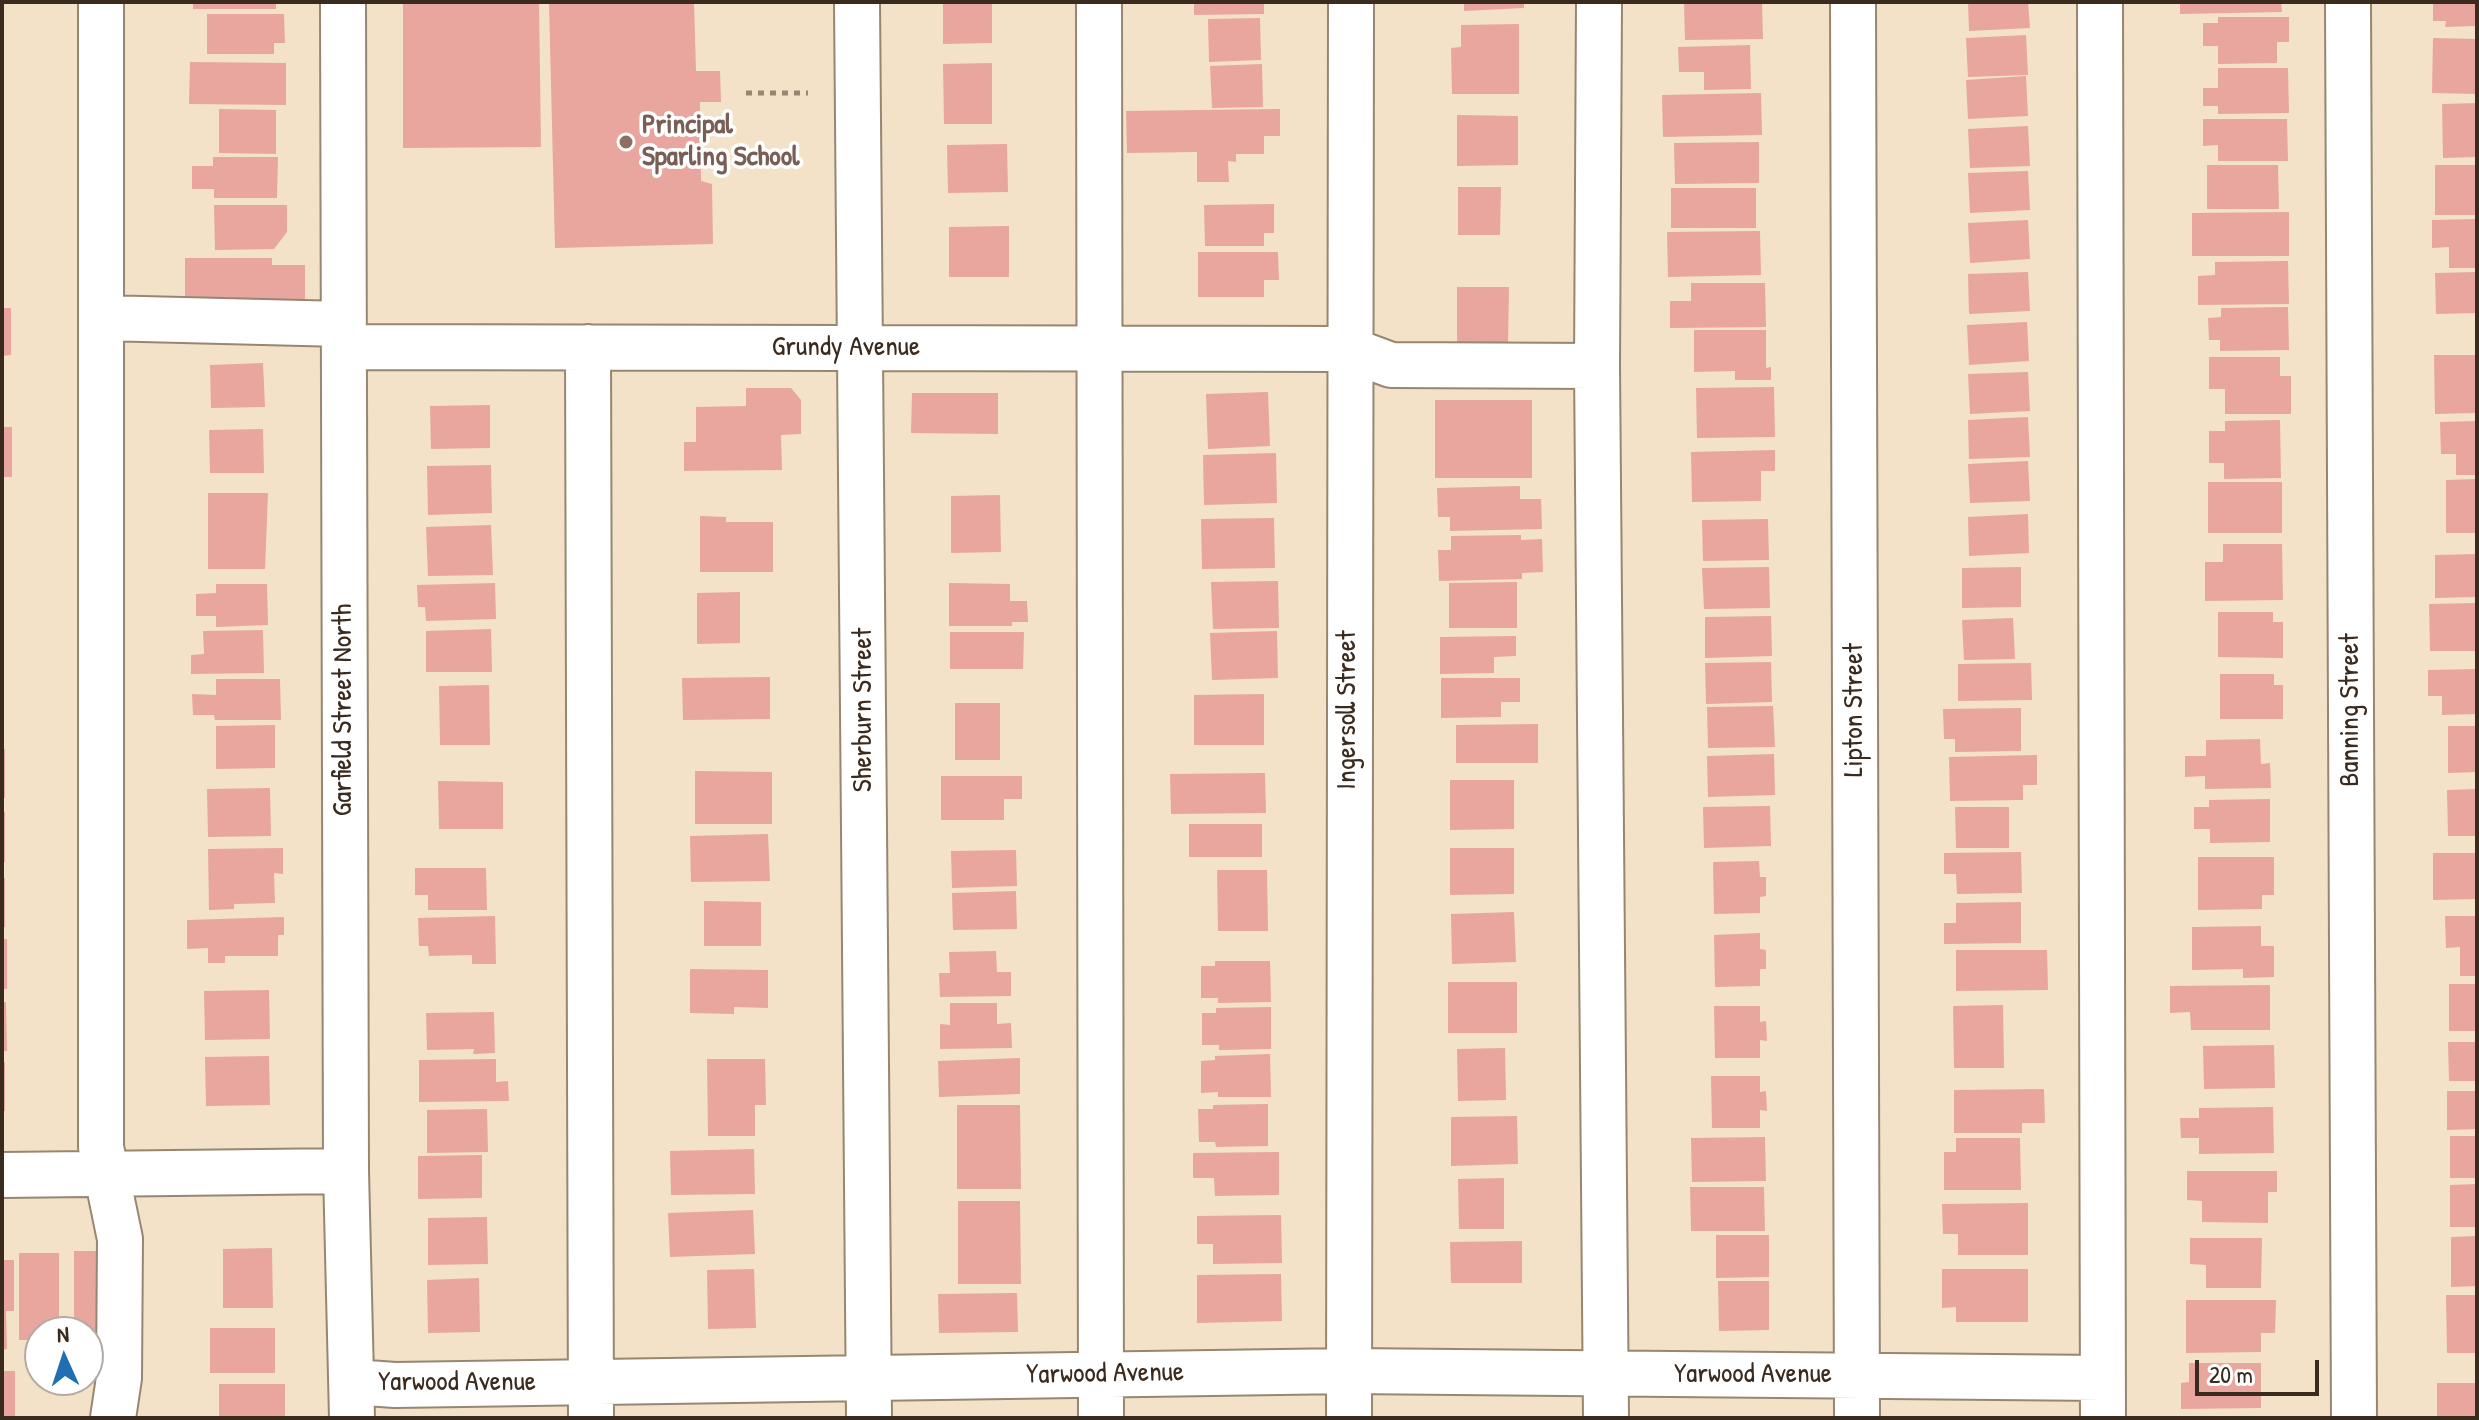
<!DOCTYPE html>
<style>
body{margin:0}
#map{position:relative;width:2479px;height:1420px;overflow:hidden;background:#f3e2c7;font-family:"Patrick Hand",sans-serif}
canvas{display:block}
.frame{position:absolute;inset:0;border:4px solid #3b2a1e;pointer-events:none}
.north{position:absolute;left:24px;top:1316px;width:80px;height:80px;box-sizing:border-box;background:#fff;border:2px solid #b1aaa5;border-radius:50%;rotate:357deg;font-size:22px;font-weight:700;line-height:32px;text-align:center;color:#3b2a1e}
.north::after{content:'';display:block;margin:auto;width:28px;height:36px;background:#1f6fb2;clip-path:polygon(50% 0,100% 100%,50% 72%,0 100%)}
.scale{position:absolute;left:2195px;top:1360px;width:124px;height:36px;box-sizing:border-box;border:4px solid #3b2a1e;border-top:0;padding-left:10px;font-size:24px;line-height:28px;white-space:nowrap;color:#3b2a1e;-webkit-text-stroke:6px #fff;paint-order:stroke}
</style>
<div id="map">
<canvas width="2479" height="1420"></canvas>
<div class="frame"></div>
<div class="north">N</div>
<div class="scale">20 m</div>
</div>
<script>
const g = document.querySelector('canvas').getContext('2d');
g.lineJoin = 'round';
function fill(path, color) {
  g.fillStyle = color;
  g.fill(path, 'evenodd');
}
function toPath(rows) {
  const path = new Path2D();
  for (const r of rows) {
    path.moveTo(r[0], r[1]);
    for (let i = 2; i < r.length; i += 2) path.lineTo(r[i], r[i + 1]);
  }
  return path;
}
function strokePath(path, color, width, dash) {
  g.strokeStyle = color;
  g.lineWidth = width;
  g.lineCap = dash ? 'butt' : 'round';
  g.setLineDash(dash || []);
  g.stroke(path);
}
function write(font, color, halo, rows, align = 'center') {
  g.font = font + ' "Patrick Hand",sans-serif';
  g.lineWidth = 7;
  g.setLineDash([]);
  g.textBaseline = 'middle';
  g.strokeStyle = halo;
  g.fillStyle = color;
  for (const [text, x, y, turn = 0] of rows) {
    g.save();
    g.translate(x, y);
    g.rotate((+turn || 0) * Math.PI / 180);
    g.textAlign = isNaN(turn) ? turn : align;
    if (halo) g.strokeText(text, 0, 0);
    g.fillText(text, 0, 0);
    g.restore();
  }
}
fill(toPath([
 [193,2,276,2,276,9,193,9],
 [539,2,541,147,403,148,403,3],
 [549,2,694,2,696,71,720,71,721,102,700,102,701,181,712,184,713,244,555,248],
 [943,2,992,2,992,43,943,44],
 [1194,2,1264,2,1264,14,1194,15],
 [1464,2,1524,2,1524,8,1464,11],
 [1684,2,1762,2,1763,39,1685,40],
 [1968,2,2028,2,2030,28,1969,31],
 [2180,2,2281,2,2282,12,2180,14],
 [2433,2,2477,2,2477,26,2445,27,2446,21,2433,21],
 [207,14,284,14,285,43,274,43,274,54,207,54],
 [2218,17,2289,17,2289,42,2277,42,2277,63,2218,64,2218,46,2203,46,2203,23,2218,23],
 [1260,18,1261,60,1209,62,1208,19],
 [1519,24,1519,94,1452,94,1451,48,1461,47,1461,25],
 [2026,35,2028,75,1968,77,1966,38],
 [2433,38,2477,39,2477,94,2432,93],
 [1750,45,1751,89,1704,90,1704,72,1679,72,1678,47],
 [190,62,286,63,286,105,189,104],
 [992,63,992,124,944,124,943,64],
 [1262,64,1263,107,1212,108,1210,66],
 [2218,68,2288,68,2289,113,2218,114,2218,106,2203,106,2203,88,2218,88],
 [2026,76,2028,116,1968,119,1966,80],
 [1761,93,1762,135,1663,137,1662,95],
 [2477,103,2477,157,2443,158,2442,104],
 [219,109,276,110,276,154,219,153],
 [1280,109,1280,136,1264,136,1264,154,1236,154,1236,162,1228,161,1229,182,1197,182,1197,152,1127,153,1126,111],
 [1457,115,1518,116,1518,165,1457,166],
 [2203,119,2287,119,2288,161,2218,161,2218,145,2203,146],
 [2028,126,2030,166,1970,168,1968,129],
 [1759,142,1759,183,1675,184,1674,143],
 [1007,144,1008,192,948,193,947,145],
 [213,157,278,157,277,198,214,198,214,189,192,189,192,166,213,166],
 [2207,165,2278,165,2279,209,2207,209],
 [2435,165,2477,165,2477,215,2435,215],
 [2028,171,2030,210,1970,213,1968,173],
 [1458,187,1501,187,1500,235,1458,235],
 [1671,188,1756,188,1756,228,1671,228],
 [1274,204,1274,233,1264,233,1264,246,1205,246,1204,205],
 [214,205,287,205,287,232,274,249,215,250],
 [2289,212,2289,256,2192,256,2192,213],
 [2477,219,2477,268,2449,268,2449,247,2432,248,2432,220],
 [2028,220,2030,259,1970,263,1968,223],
 [1009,226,1009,277,949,277,949,227],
 [1760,231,1761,275,1668,277,1667,232],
 [1198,252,1278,252,1279,280,1264,280,1264,297,1198,297],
 [185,258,272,258,272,265,305,265,305,301,185,302],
 [2288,261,2289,304,2198,305,2198,276,2215,275,2215,262],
 [2028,272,2030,311,1969,314,1968,274],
 [2477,272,2477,313,2436,314,2435,273],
 [1691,283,1765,283,1766,327,1670,328,1670,301,1691,301],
 [1457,287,1509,287,1508,345,1457,344],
 [2288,307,2289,350,2220,351,2220,340,2209,340,2208,318,2221,317,2221,308],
 [2,308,11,308,11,355,2,356],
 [2027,322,2029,361,1969,365,1967,325],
 [1694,330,1766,330,1766,368,1771,367,1771,380,1735,380,1735,371,1694,372],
 [2434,355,2477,355,2477,413,2435,414],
 [2209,357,2280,357,2280,376,2291,376,2291,414,2225,414,2225,389,2209,389],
 [263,363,265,407,211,408,210,365],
 [2028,372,2030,411,1970,414,1968,374],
 [1774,387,1775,437,1697,438,1696,388],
 [746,388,791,388,801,400,801,434,781,435,782,470,684,471,684,442,696,442,696,407,746,406],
 [1268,392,1270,446,1208,449,1206,394],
 [912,393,998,393,998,434,911,433],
 [1435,400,1532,400,1532,478,1435,478],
 [490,405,490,448,431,449,430,406],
 [2028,417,2030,457,1969,459,1968,420],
 [2280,420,2281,478,2224,479,2224,463,2209,463,2209,431,2225,431,2225,421],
 [2477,421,2477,475,2456,475,2456,454,2441,454,2440,422],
 [2,427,12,427,12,477,2,477],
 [263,429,264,473,210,473,209,430],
 [1775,450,1775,471,1761,471,1761,501,1692,502,1691,452],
 [1276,453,1277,503,1204,505,1203,455],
 [2028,461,2030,501,1970,503,1968,464],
 [491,465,492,513,428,515,427,466],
 [2477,479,2477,533,2446,533,2446,480],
 [2208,482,2282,482,2282,533,2208,533],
 [1520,486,1520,499,1541,499,1542,529,1450,531,1450,517,1438,517,1437,488],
 [208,493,268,493,265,569,208,569],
 [1000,495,1001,552,951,553,951,496],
 [2028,514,2029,553,1969,556,1968,517],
 [700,516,726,517,726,522,773,522,773,572,700,572],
 [1274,518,1275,568,1202,569,1201,519],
 [1768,519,1769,560,1703,561,1702,520],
 [491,525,493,575,428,576,426,527],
 [1521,535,1521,540,1542,539,1543,572,1522,573,1522,579,1439,581,1438,550,1451,550,1451,536],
 [2223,544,2282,544,2283,600,2205,601,2205,562,2223,562],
 [2477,554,2477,597,2435,598,2435,555],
 [1769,567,1770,608,1704,609,1702,568],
 [2021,567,2021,607,1962,608,1962,568],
 [1278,581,1279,628,1213,629,1211,582],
 [1517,582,1517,628,1449,628,1449,583],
 [495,583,496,619,426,621,425,607,418,607,417,585],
 [949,583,1010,584,1010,601,1027,601,1028,622,1012,622,1012,626,949,626],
 [216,584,267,584,268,625,216,627,216,616,196,616,196,594,216,593],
 [740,592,740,643,697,644,697,593],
 [2477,603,2477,651,2430,651,2429,604],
 [2218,612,2273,612,2273,622,2283,622,2283,658,2218,657],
 [1771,616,1772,656,1705,658,1705,617],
 [2013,618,2015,659,1964,660,1962,620],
 [491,629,492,672,426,672,426,631],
 [263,630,264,673,191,674,191,655,204,654,203,631],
 [1277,631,1278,678,1212,680,1210,633],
 [950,632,1024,632,1023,669,950,669],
 [1516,636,1516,656,1494,657,1494,673,1440,674,1440,637],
 [1771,662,1772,702,1706,704,1705,663],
 [2031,663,2032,700,1958,701,1958,664],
 [2477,669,2477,714,2442,715,2442,696,2428,696,2428,670],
 [2220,674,2274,674,2274,685,2283,685,2283,719,2220,719],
 [770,677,770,719,683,720,682,678],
 [1441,678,1520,678,1520,702,1501,702,1501,717,1441,718],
 [216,679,280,679,281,720,215,720,214,715,193,715,192,694,216,695],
 [489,685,490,745,440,745,439,686],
 [1264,694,1264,745,1194,745,1194,695],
 [955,703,1000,703,1000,760,955,760],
 [1773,706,1775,747,1708,748,1707,707],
 [2021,708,2021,751,1955,752,1955,739,1944,739,1943,709],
 [1538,724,1538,763,1456,763,1456,725],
 [275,725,275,768,216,769,216,726],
 [2448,726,2477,726,2477,772,2448,773],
 [2260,739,2261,764,2270,763,2271,788,2205,789,2205,776,2185,777,2185,756,2206,756,2206,740],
 [2,749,5,749,5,798,2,798],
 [1774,754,1775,795,1708,797,1707,756],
 [2037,755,2037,785,2023,785,2023,800,1950,801,1949,757],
 [695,771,772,772,772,824,695,824],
 [1265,773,1266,813,1171,814,1170,774],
 [941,776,1022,776,1022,799,1004,799,1004,820,941,820],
 [1450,780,1514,780,1514,829,1450,830],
 [438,781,503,782,503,829,439,829],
 [270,788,271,836,208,837,207,789],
 [2477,789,2477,836,2448,836,2447,790],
 [2270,799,2270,842,2210,843,2210,829,2194,829,2194,807,2209,807,2209,800],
 [1770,806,1771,846,1704,848,1703,807],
 [1955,807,2009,807,2009,848,1956,848],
 [2,812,5,812,5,862,2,862],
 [1189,824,1262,824,1262,857,1189,857],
 [768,834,770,881,691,882,690,836],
 [283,848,283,874,274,873,275,903,234,904,234,909,209,910,208,849],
 [1450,848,1514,848,1514,894,1450,895],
 [1016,850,1017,886,952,888,951,851],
 [2021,852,2022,893,1957,894,1956,874,1944,874,1944,853],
 [2433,853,2477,853,2477,899,2433,900],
 [2198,857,2274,857,2274,895,2262,895,2262,909,2198,910],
 [1759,861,1760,877,1766,877,1766,896,1760,897,1760,913,1714,914,1713,862],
 [415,868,486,868,487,910,428,910,428,895,415,895],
 [1217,870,1267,870,1268,931,1218,931],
 [2,878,5,878,5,927,2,927],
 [1016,891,1017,929,953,930,952,893],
 [704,901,761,902,761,946,704,946],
 [2021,902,2021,943,1944,944,1944,923,1956,923,1956,903],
 [1514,912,1516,962,1452,964,1451,914],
 [495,916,496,964,472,964,472,955,429,956,428,946,419,946,418,918],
 [2445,916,2477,916,2477,976,2460,976,2460,947,2446,948],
 [284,917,284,935,278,935,278,956,225,956,225,963,208,963,208,948,187,949,187,920],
 [2261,926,2261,946,2274,946,2274,977,2243,978,2243,969,2192,970,2192,927],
 [1760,933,1760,949,1766,950,1766,969,1760,969,1760,986,1715,987,1714,935],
 [2,939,7,939,7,989,2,989],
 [1956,950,2047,950,2048,990,1956,991],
 [996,951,997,972,1011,972,1011,996,940,997,939,973,950,973,949,952],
 [1215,961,1270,961,1271,1002,1218,1003,1218,998,1201,998,1201,966,1215,966],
 [690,969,768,970,768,1008,734,1007,734,1014,690,1013],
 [1448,982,1517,982,1517,1033,1448,1033],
 [2449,984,2477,984,2477,1031,2449,1031],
 [2270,985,2270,1030,2191,1030,2190,1012,2170,1013,2170,986],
 [269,990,270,1039,205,1040,204,991],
 [2,1002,6,1002,7,1051,2,1051],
 [950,1003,997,1003,997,1024,1011,1023,1012,1048,940,1049,940,1024,950,1025],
 [2003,1005,2004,1068,1954,1068,1953,1006],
 [1714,1006,1760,1006,1760,1022,1766,1021,1767,1041,1760,1040,1760,1058,1715,1058],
 [1271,1007,1271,1049,1219,1050,1219,1045,1202,1045,1202,1013,1216,1013,1216,1008],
 [494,1012,495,1053,473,1054,474,1049,427,1050,426,1013],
 [2448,1042,2477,1042,2477,1081,2449,1081],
 [2274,1045,2275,1088,2204,1089,2203,1046],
 [1505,1048,1506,1100,1458,1101,1457,1049],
 [1270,1054,1271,1097,1218,1097,1218,1092,1201,1093,1201,1061,1215,1060,1215,1056],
 [269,1056,270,1105,206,1106,205,1057],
 [1020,1058,1020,1094,939,1097,938,1061],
 [496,1059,496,1082,508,1081,509,1101,419,1102,419,1060],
 [707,1059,765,1059,766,1105,755,1105,755,1136,708,1136],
 [2,1062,5,1062,5,1111,2,1111],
 [1711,1076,1760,1076,1760,1092,1766,1091,1767,1111,1760,1110,1760,1128,1712,1128],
 [2044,1089,2045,1123,2022,1123,2022,1133,1954,1133,1954,1090],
 [2447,1091,2477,1091,2477,1129,2447,1130],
 [1268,1104,1268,1146,1216,1147,1215,1142,1199,1142,1198,1109,1213,1109,1213,1105],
 [957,1105,1020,1105,1021,1189,957,1189],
 [2273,1107,2274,1153,2199,1154,2199,1138,2181,1138,2180,1118,2199,1118,2199,1108],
 [487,1109,488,1152,427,1153,427,1110],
 [1517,1116,1518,1164,1451,1166,1451,1117],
 [2450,1136,2477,1136,2477,1178,2450,1178],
 [1765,1137,1766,1181,1692,1182,1691,1138],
 [1956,1138,2020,1138,2021,1190,1944,1190,1944,1152,1956,1152],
 [754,1149,755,1194,671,1195,670,1151],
 [1279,1152,1279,1195,1215,1196,1214,1178,1193,1178,1193,1153],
 [482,1155,482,1198,418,1199,418,1156],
 [2187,1171,2277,1171,2277,1192,2268,1192,2268,1223,2202,1222,2202,1201,2187,1200],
 [1504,1178,1504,1229,1459,1229,1458,1179],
 [2477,1184,2477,1227,2450,1227,2450,1185],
 [1690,1187,1764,1187,1765,1231,1691,1231],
 [958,1201,1020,1201,1021,1284,958,1284],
 [2028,1203,2028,1255,1958,1255,1958,1234,1943,1234,1942,1204],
 [753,1210,755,1254,670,1257,668,1213],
 [1281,1215,1282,1263,1213,1264,1213,1244,1197,1244,1197,1216],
 [487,1217,488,1264,428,1265,428,1218],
 [1716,1235,1769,1235,1769,1277,1716,1278],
 [2477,1236,2477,1286,2451,1287,2451,1237],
 [2190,1238,2262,1238,2261,1288,2206,1288,2206,1265,2190,1264],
 [1522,1241,1522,1283,1451,1283,1450,1242],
 [272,1248,273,1308,223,1308,223,1249],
 [74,1251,110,1251,111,1335,74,1332],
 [19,1253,59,1253,59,1323,48,1323,48,1332,40,1332,40,1340,19,1340],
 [2,1260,14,1260,14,1311,6,1311,7,1349,2,1350],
 [754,1269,756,1328,708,1329,707,1270],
 [1942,1269,2028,1269,2028,1322,1956,1322,1956,1307,1942,1308],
 [1281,1274,1282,1321,1197,1323,1197,1275],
 [479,1278,480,1332,428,1333,427,1280],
 [1718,1281,1769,1281,1769,1330,1719,1331],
 [1017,1293,1018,1332,939,1333,938,1294],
 [2446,1295,2477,1295,2477,1353,2447,1353],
 [2186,1300,2276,1300,2275,1333,2261,1333,2261,1352,2186,1353],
 [210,1328,275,1328,275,1373,210,1373],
 [2189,1363,2261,1363,2261,1408,2181,1409,2181,1383,2189,1382],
 [2,1371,15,1371,15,1418,2,1418],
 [2437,1383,2477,1383,2477,1417,2437,1418],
 [219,1384,285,1384,285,1418,219,1418]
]), '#e8a69e');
const minor = toPath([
 [101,2,101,1147,120,1239,119,1378,113,1418],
 [343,2,346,1171,352,1418],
 [857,2,869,1418],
 [1099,2,1101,1418],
 [1599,2,1597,366,1606,1418],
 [1853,2,1857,1418],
 [2100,2,2103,1418],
 [2348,2,2354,1418],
 [102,318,343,324],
 [344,347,1348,349,1391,365,1597,366],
 [588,347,591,1418],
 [2,1175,346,1171],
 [353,1382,395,1385,1348,1371,2103,1378],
 [1349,1418,1351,2]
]);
strokePath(minor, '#978672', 48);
strokePath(toPath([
 [746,93,808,93]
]), '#978672', 5, [6, 6]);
strokePath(minor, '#fff', 44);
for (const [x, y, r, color] of [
 [626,142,8,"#8d6e63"]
]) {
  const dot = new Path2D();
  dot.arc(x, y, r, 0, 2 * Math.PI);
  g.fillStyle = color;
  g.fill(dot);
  strokePath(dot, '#fff', 3);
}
write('bold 28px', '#785e54', '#fff', [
 ["Principal",642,126],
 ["Sparling School",642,158]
], 'left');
write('28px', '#3b2a1e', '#fff', [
 ["Grundy Avenue",846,348],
 ["Garfield Street North",344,710,-90],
 ["Sherburn Street",864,710,-90],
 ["Ingersoll Street",1348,710,-90],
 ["Lipton Street",1855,710,-90],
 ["Banning Street",2351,710,-90],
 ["Yarwood Avenue",1105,1374,-1],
 ["Yarwood Avenue",1753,1375],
 ["Yarwood Avenue",457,1383]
]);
</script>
